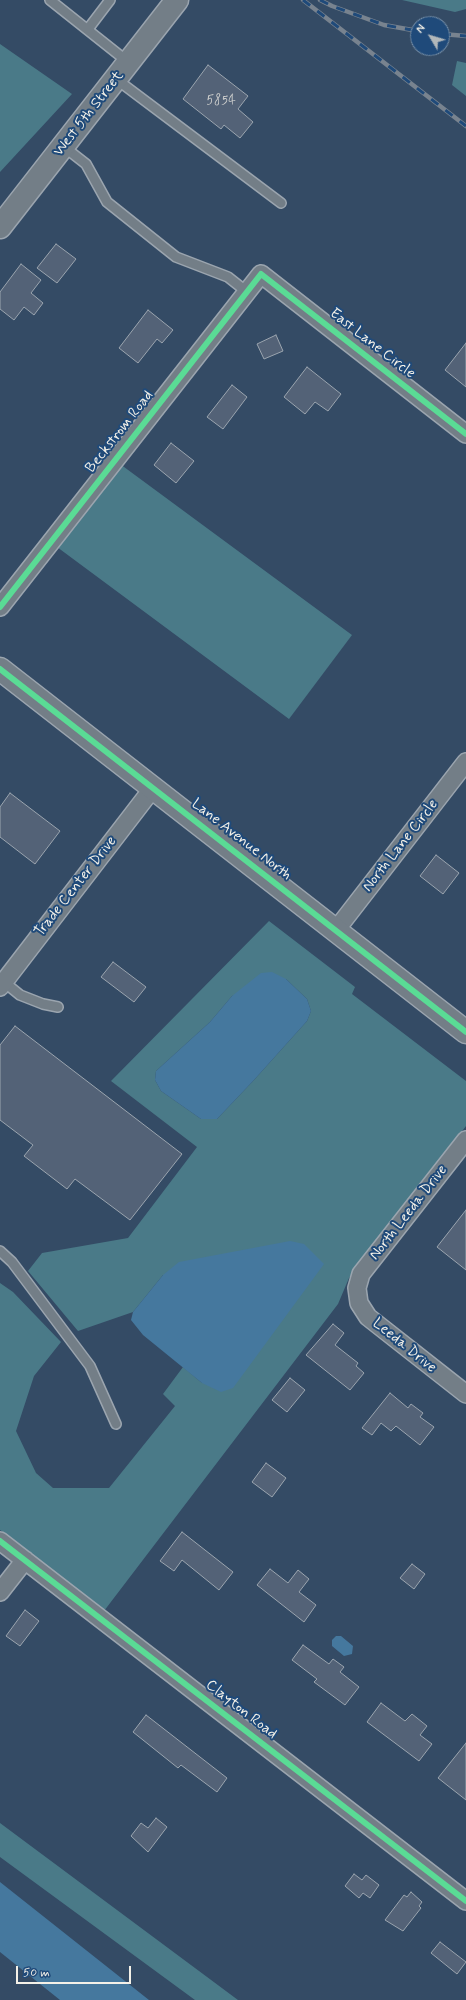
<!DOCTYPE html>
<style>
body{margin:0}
#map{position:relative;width:466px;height:2000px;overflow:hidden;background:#344b65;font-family:Mynerve,sans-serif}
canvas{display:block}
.north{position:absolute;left:410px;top:16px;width:40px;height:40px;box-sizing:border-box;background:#1f4a7a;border:1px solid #748da6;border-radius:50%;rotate:308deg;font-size:11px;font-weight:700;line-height:16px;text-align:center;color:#f4f1e8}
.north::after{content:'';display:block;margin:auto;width:14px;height:18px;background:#b1b7ba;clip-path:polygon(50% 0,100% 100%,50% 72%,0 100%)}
.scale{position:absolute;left:16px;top:1966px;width:115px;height:18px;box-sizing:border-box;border:2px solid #f4f1e8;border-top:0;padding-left:5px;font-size:12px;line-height:14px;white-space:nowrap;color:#f4f1e8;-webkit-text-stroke:3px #1f4a7a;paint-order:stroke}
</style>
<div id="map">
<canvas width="466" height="2000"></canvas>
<div class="north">N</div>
<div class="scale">50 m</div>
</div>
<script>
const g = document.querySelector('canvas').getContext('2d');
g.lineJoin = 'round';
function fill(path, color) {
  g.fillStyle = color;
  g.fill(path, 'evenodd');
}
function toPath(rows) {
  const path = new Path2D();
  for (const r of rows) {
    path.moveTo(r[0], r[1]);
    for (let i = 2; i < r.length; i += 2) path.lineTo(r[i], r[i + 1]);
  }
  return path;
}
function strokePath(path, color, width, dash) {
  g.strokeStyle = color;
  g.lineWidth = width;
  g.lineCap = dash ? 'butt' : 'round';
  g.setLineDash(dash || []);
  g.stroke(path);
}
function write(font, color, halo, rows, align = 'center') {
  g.font = font + ' Mynerve,sans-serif';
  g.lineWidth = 4;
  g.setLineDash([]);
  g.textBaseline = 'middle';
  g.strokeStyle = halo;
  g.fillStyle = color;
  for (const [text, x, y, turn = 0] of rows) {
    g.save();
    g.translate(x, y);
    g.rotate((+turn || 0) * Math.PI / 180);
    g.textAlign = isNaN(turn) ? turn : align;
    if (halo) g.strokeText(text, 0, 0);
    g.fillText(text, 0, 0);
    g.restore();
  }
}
fill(toPath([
 [402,0,466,0,466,9,455,12],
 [0,44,72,94,0,172],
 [457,61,466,63,466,96,452,85],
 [120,464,352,635,289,719,57,547],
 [269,921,355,987,352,994,466,1081,466,1126,349,1278,338,1304,104,1611,0,1530,0,1283,13,1292,61,1342,34,1376,16,1431,36,1473,53,1488,109,1488,175,1406,163,1394,183,1367,202,1383,163,1275,133,1312,78,1331,28,1271,42,1253,128,1238,197,1147,111,1081],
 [286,979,307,999,311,1011,307,1021,254,1080,217,1119,201,1119,161,1091,155,1080,156,1071,210,1022,232,996],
 [0,1823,238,2000,195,2000,0,1857]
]), '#4a7a88');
fill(toPath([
 [272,972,286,979,307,999,311,1011,307,1021,254,1080,217,1119,201,1119,161,1091,155,1080,156,1071,210,1022,232,996,261,973],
 [290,1241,304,1244,324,1264,233,1388,221,1392,202,1383,143,1335,131,1320,133,1312,163,1275,179,1262],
 [336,1636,341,1636,353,1646,352,1654,344,1656,332,1646,332,1640],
 [0,1882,149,2000,60,2000,0,1952]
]), '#45789e');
const building = toPath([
 [208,65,248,96,238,109,253,122,240,138,224,125,221,129,183,99,208,65],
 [56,244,76,259,57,283,37,268,56,244],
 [21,264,41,280,31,293,43,303,34,315,24,307,14,320,0,309,0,292,21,264],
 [148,310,173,330,162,343,157,339,138,363,119,348,148,310],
 [276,335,283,351,264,359,257,344,276,335],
 [466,343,466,387,445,370,466,343],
 [307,367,341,394,328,411,315,402,305,414,284,397,307,367],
 [232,385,247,397,223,429,207,417,232,385],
 [171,443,194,461,176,483,154,465,171,443],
 [10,793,60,831,35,864,0,837,0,807,10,793],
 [436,855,459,873,443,894,420,876,436,855],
 [113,962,146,987,134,1002,101,977,113,962],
 [15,1026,182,1154,130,1220,75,1179,67,1189,24,1156,33,1145,0,1120,0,1045,15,1026],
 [466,1210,466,1270,437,1247,466,1210],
 [333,1324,344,1333,335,1345,358,1363,356,1366,364,1373,350,1390,306,1355,333,1324],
 [290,1378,305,1390,287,1412,272,1400,290,1378],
 [390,1393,408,1408,411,1404,423,1413,420,1417,434,1427,420,1445,396,1426,391,1431,381,1423,372,1435,362,1428,390,1393],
 [266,1463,286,1478,272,1497,252,1482,266,1463],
 [182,1532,233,1572,219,1590,182,1560,174,1571,160,1561,182,1532],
 [412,1564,425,1574,414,1589,400,1578,412,1564],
 [270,1569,288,1583,298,1570,309,1579,299,1592,316,1605,304,1622,257,1585,270,1569],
 [25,1610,39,1621,20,1646,6,1636,25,1610],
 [303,1645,329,1664,333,1659,344,1667,340,1672,359,1687,345,1705,314,1682,317,1679,292,1660,303,1645],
 [381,1703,405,1721,412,1714,427,1726,420,1735,432,1744,419,1761,367,1722,381,1703],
 [146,1715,227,1778,217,1792,181,1765,178,1768,133,1732,146,1715],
 [466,1743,466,1800,438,1778,466,1743],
 [156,1818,167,1827,148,1852,131,1836,141,1823,148,1828,156,1818],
 [354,1874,362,1880,366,1875,379,1885,370,1898,363,1893,359,1898,345,1886,354,1874],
 [411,1892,422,1902,419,1906,421,1908,403,1931,385,1920,404,1895,407,1897,411,1892],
 [440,1942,466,1962,457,1974,431,1953,440,1942]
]);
fill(building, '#536277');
strokePath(building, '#9ba5af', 1);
const lane = toPath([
 [50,0,128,62],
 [88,29,110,0],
 [116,79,281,203],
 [63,146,86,164,107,202,176,257,228,277,247,292],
 [4,982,20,995,43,1004,58,1007],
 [0,1251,12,1262,90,1366,116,1424]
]);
const street = toPath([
 [0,607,261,274,466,434],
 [336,930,466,762],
 [0,987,153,788],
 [466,1140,361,1274,357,1288,359,1303,368,1317,466,1394],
 [0,1541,466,1901],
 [0,1592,25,1560]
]);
const secondary = toPath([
 [0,227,177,0],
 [0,669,466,1032]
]);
strokePath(lane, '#9ba5af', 12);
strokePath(street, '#9ba5af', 20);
strokePath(secondary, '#9ba5af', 25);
strokePath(lane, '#737e87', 9);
strokePath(street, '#737e87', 17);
strokePath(secondary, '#737e87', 22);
const rail = toPath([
 [303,0,466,126],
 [320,0,332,6,384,25,418,31],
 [442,34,466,36]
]);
strokePath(rail, '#78838f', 4.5);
strokePath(rail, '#1f4a7a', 3, [9]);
strokePath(toPath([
 [0,607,261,274,466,434],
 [0,669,466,1032],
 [0,1541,466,1901]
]), '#5adb95', 6);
write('13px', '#cccdcc', null, [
 ["5854",221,101]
]);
write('15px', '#f4f1e8', '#1f4a7a', [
 ["West 5th Street",89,114,-52],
 ["East Lane Circle",372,344,38],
 ["Beckstrom Road",120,432,-52],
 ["Lane Avenue North",241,840,38],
 ["North Lane Circle",401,846,-52],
 ["Trade Center Drive",76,887,-52],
 ["North Leeda Drive",409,1213,-52],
 ["Leeda Drive",404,1346,39],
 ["Clayton Road",241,1710,38]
]);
</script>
